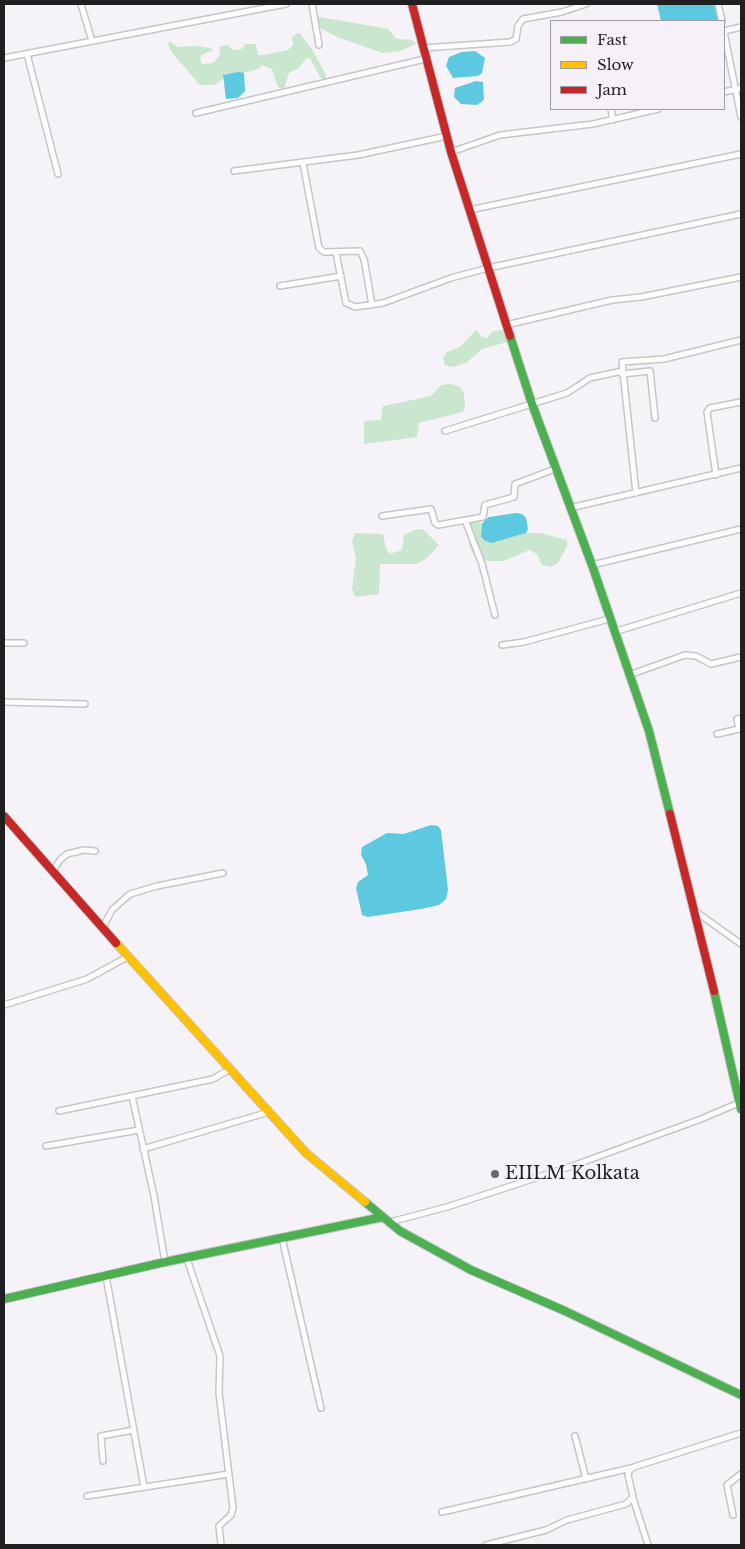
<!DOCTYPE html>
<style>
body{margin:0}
#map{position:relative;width:745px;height:1549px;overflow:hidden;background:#f5f3f7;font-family:"Libre Baskerville",serif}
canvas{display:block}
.frame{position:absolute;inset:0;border:5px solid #1f1e20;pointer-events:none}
.legend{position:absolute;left:550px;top:20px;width:175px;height:90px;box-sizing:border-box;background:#f6f1f9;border:1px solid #a09da2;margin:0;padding:6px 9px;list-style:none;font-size:15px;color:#1f1e20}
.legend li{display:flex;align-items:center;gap:10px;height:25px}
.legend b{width:25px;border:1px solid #a09da2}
</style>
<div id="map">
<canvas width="745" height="1549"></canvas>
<div class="frame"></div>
<ul class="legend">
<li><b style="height:6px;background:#4caf50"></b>Fast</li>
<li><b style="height:6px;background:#ffc107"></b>Slow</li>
<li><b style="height:6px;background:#c62828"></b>Jam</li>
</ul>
</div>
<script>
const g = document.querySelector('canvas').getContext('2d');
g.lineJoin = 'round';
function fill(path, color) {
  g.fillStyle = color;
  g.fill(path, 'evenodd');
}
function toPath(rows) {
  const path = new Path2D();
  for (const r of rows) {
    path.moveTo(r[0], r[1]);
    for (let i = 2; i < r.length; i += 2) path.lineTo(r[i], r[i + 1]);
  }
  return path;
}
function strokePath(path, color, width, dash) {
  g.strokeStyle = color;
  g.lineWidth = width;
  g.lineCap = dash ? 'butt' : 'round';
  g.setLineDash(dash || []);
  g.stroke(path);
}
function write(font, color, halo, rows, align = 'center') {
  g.font = font + ' "Libre Baskerville",serif';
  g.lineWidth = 4;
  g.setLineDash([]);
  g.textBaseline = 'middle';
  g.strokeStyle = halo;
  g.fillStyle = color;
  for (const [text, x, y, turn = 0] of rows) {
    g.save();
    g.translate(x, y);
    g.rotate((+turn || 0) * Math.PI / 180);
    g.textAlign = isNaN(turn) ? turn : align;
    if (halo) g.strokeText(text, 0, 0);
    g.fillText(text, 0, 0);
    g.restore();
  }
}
fill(toPath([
 [320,17,388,29,397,39,412,40,416,44,401,51,383,53,337,37,320,28,317,19],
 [297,33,300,33,313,51,326,75,325,80,320,77,309,57,303,62,299,68,289,73,284,89,278,87,272,69,262,65,258,69,244,73,224,74,223,79,215,85,200,85,173,54,168,45,169,41,178,47,196,46,211,48,213,50,201,55,200,59,202,64,213,63,220,55,219,48,221,46,228,45,232,49,238,50,242,49,245,44,256,44,258,55,264,55,288,50,293,45,292,37],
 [476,330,482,337,487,338,493,331,503,330,507,342,482,349,466,363,453,367,445,365,443,358,447,352,460,347],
 [449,384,459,386,464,393,465,407,463,412,419,423,417,437,364,444,364,421,381,420,383,406,431,396,441,385],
 [478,521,482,524,481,536,508,533,540,533,567,540,567,546,558,563,551,567,542,565,537,554,529,550,504,561,488,561,473,554,469,545,468,523],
 [417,529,424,530,439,545,426,559,416,564,380,564,379,594,355,597,352,588,356,558,352,541,355,533,383,534,386,549,390,554,402,550,404,535]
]), '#cae6ce');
fill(toPath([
 [657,4,716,4,719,21,661,21],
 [475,51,485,58,482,73,478,76,453,78,446,66,449,57,462,52],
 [238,72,244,73,245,91,238,98,226,99,223,75],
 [476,81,483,82,484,100,477,105,461,104,454,97,455,88],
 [516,513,522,514,526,518,528,529,526,533,491,543,484,540,481,536,482,524,485,520,489,517],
 [431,825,438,826,441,830,448,890,446,899,439,905,421,909,368,917,362,915,356,888,358,882,368,875,366,864,361,855,362,847,387,833,404,834]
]), '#5cc9e0');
const street = toPath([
 [81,4,92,41],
 [312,4,319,45],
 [718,4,722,21],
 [724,31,741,27],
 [724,32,741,117],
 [423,48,510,42,516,39,518,26,523,19,562,12,586,4],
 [27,54,58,174],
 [4,58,286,4],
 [724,92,741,88],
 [611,109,613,120],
 [196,113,425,59],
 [451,152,500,135,593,124,658,109],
 [303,163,319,248,324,252,360,251,364,259,372,305],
 [234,171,358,155,447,136],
 [469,210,741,154],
 [336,253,346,303,355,307,383,303,451,278,488,268,741,214],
 [280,286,341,276],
 [506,325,612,300,641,297,741,277],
 [622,374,650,371,655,418],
 [445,431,567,393,590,378,622,371],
 [716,475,707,412,710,408,741,402],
 [636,493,622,362,664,359,741,340],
 [570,508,741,468],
 [382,516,431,509,435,523,438,525,483,517,485,505,514,497,515,484,555,469],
 [465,520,482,564,495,615],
 [592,565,741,529],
 [614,632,741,593],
 [4,643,24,643],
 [502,645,524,642,609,619],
 [629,675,685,655,696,656,711,664,741,657],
 [4,702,85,704],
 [717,734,739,729,737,719,741,718],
 [53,871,60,860,67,854,84,850,95,851],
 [695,911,741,944],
 [103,927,112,910,130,894,157,886,223,873],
 [4,1005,87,979,129,956],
 [132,1096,154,1196,165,1262],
 [59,1111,213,1079,230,1069],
 [46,1146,139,1130],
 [143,1149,269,1112],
 [390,1222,447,1207,575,1165,701,1119,741,1102],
 [282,1238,321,1408],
 [187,1259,220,1356,219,1393,233,1508,231,1515,219,1526,221,1545],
 [106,1276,144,1487],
 [575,1436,586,1479],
 [103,1461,101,1436,134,1430],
 [87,1496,229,1474],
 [633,1498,648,1545],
 [442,1512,631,1468],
 [733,1515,727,1485,741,1474],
 [486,1545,546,1530,567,1520,626,1504,633,1497,628,1475,629,1471,634,1467,741,1433]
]);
const fast = toPath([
 [510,336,532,404,592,565,649,731,670,814],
 [714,991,741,1109],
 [365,1202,400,1231,471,1270,565,1311,741,1395],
 [4,1299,165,1262,383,1217]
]);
const slow = toPath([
 [116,943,306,1153,365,1202]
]);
const jam = toPath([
 [412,4,451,152,510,336],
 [670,814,714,991],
 [4,816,116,943]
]);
strokePath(street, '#c7c5c9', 8);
strokePath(fast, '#c7c5c9', 10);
strokePath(slow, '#c7c5c9', 10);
strokePath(jam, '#c7c5c9', 10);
strokePath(street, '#fefdfe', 5);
strokePath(fast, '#4caf50', 8);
strokePath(slow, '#ffc107', 8);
strokePath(jam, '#c62828', 8);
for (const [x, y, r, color] of [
 [495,1174,5,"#6a696b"]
]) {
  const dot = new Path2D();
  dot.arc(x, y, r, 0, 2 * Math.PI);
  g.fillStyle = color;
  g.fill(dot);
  strokePath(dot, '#f6f1f9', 2);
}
write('18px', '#1f1e20', '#f6f1f9', [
 ["EIILM Kolkata",505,1174]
], 'left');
</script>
